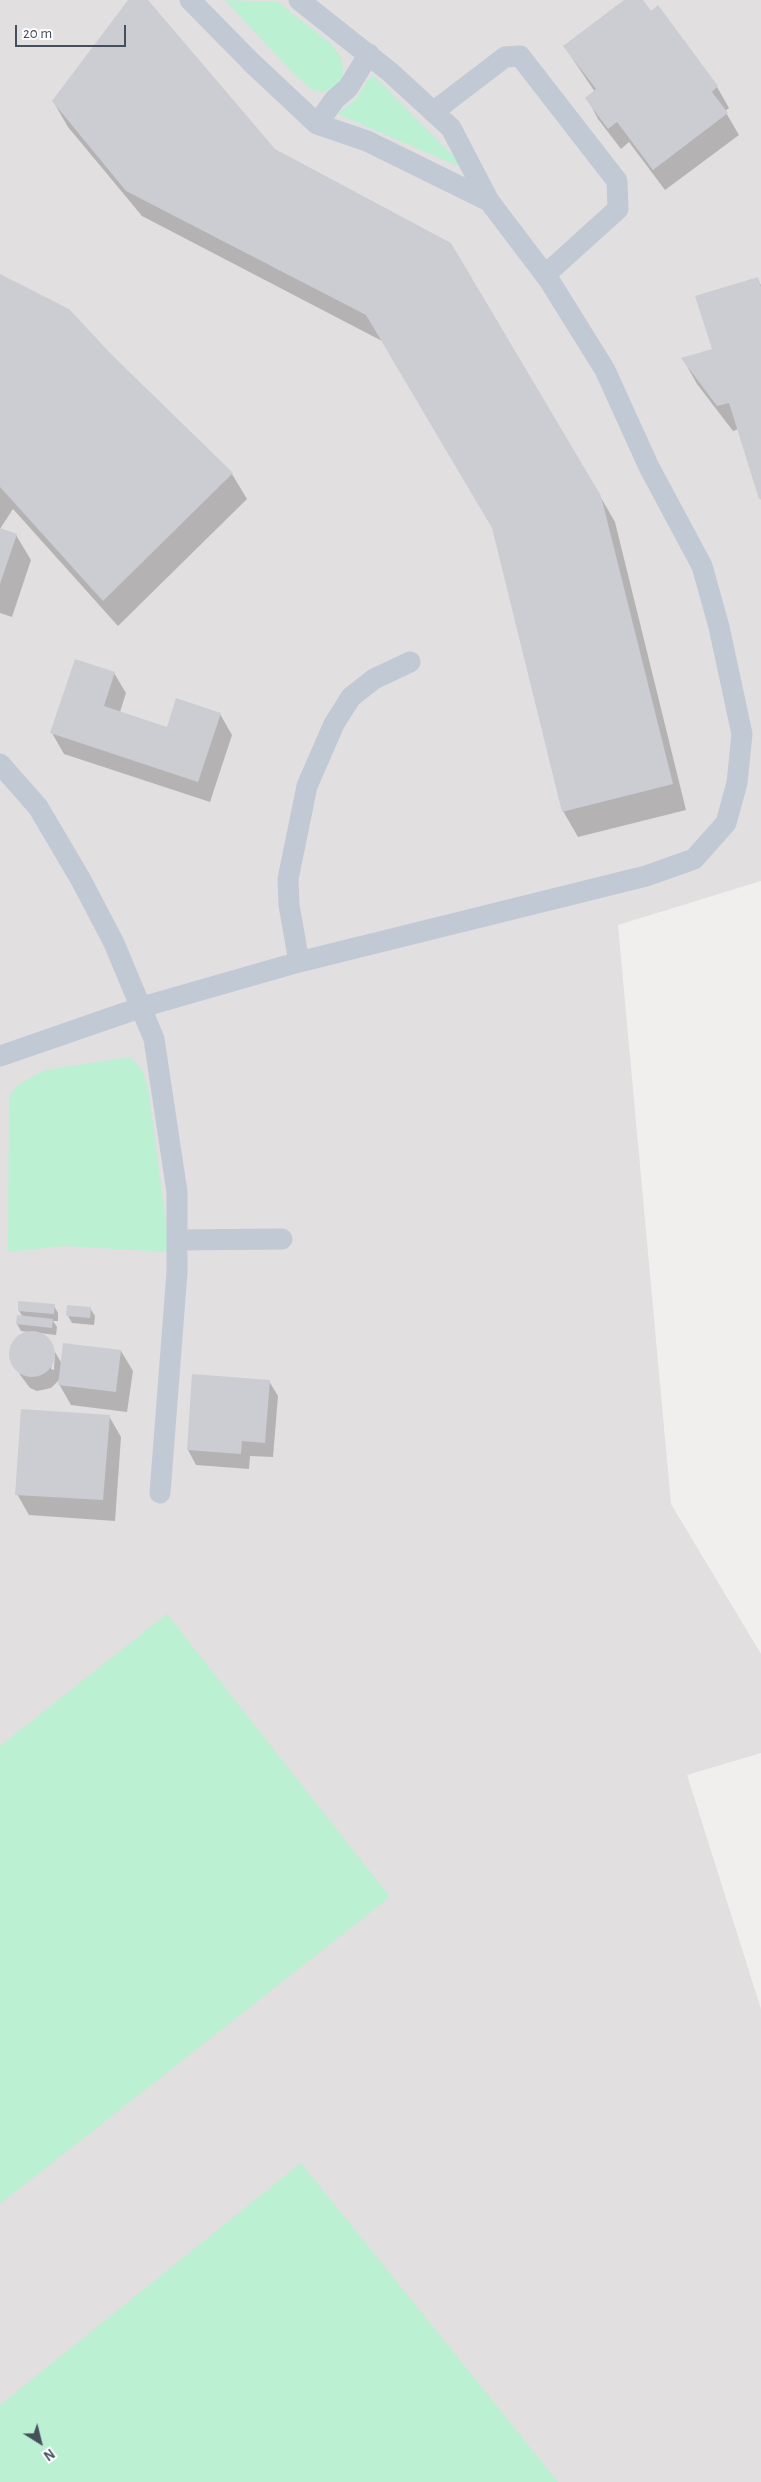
<!DOCTYPE html>
<style>
body{margin:0}
#map{position:relative;width:761px;height:2482px;overflow:hidden;background:#f1eeee;font-family:"Alegreya Sans",sans-serif}
canvas{display:block}
.north{position:absolute;left:15px;top:2417px;width:50px;height:50px;-webkit-text-stroke:4px #fff;paint-order:stroke;rotate:144deg;font-size:14px;font-weight:700;line-height:20px;text-align:center;color:#46505c}
.north::after{content:'';display:block;margin:auto;width:18px;height:22px;background:#46505c;clip-path:polygon(50% 0,100% 100%,50% 72%,0 100%)}
.scale{position:absolute;left:15px;top:25px;width:111px;height:22px;box-sizing:border-box;border:2px solid #46505c;border-top:0;padding-left:6px;font-size:15px;line-height:18px;white-space:nowrap;color:#46505c;-webkit-text-stroke:4px #fff;paint-order:stroke}
</style>
<div id="map">
<canvas width="761" height="2482"></canvas>
<div class="north">N</div>
<div class="scale">20 m</div>
</div>
<script>
const g = document.querySelector('canvas').getContext('2d');
g.lineJoin = 'round';
function fill(path, color) {
  g.fillStyle = color;
  g.fill(path, 'evenodd');
}
function toPath(rows) {
  const path = new Path2D();
  for (const r of rows) {
    if (r.length === 3) {
      path.moveTo(r[0] + r[2], r[1]);
      path.arc(r[0], r[1], r[2], 0, 2 * Math.PI);
      continue;
    }
    path.moveTo(r[0], r[1]);
    for (let i = 2; i < r.length; i += 2) path.lineTo(r[i], r[i + 1]);
  }
  return path;
}
function strokePath(path, color, width, dash) {
  g.strokeStyle = color;
  g.lineWidth = width;
  g.lineCap = dash ? 'butt' : 'round';
  g.setLineDash(dash || []);
  g.stroke(path);
}
fill(toPath([
 [0,0,761,0,761,881,618,925,671,1504,761,1654,761,1753,687,1775,761,2009,761,2482,0,2482]
]), '#e2dfe0');
fill(toPath([
 [225,0,278,2,331,44,342,59,343,73,341,81,333,88,323,92,312,90,292,72],
 [374,76,460,163,460,167,338,114,356,99,370,77],
 [131,1057,142,1070,148,1088,167,1229,167,1252,64,1246,8,1252,9,1096,19,1084,45,1070],
 [167,1614,390,1897,0,2204,0,1746],
 [301,2163,558,2482,0,2482,0,2405]
]), '#bbf0d3');
fill(toPath([
 [130,0,146,0,274,150,600,496,615,522,686,810,578,837,563,811,494,529,382,341,142,216,68,127,53,101],
 [626,0,641,0,717,87,729,108,725,111,739,135,665,190,629,142,621,149,598,119,587,98,595,92,564,46],
 [0,275,111,356,232,474,247,499,118,626,13,509,0,529,16,535,31,560,12,617,0,613],
 [757,279,761,285,761,500,739,429,733,431,697,384,683,359,713,350],
 [114,673,126,693,120,712,168,729,220,714,232,735,210,802,64,754,52,733],
 [54,1306,58,1313,58,1321,53,1321,57,1327,56,1335,39,1333,46,1337,54,1350,51,1369,54,1370,55,1352,62,1364,121,1351,133,1371,127,1412,71,1405,59,1384,60,1379,51,1388,37,1391,30,1388,21,1376,12,1361,12,1347,20,1336,28,1332,21,1331,17,1324,18,1316,23,1317,19,1311],
 [90,1308,95,1316,94,1325,72,1323,68,1316],
 [194,1376,269,1381,278,1396,273,1457,250,1456,249,1469,196,1465,188,1450],
 [109,1416,121,1437,115,1521,29,1515,17,1494]
]), '#0003');
fill(toPath([
 [128,0,148,0,275,149,451,243,601,496,673,784,562,812,492,528,366,315,126,191,52,101],
 [624,0,643,0,651,11,658,5,718,86,712,92,728,113,653,170,617,122,608,129,585,98,596,89,563,46],
 [0,274,69,309,112,355,233,473,103,601,0,487],
 [758,277,761,287,761,498,759,499,729,403,717,406,681,358,712,349,695,296],
 [0,528,17,534,0,584],
 [75,659,115,672,104,706,167,727,176,698,221,713,198,782,50,733],
 [18,1301,55,1304,54,1314,18,1311],
 [67,1305,91,1307,90,1318,66,1316],
 [17,1315,53,1319,52,1328,16,1324],
 [32,1354,23],
 [63,1343,121,1350,116,1392,58,1385],
 [192,1374,270,1380,265,1443,242,1441,241,1454,187,1450],
 [21,1409,110,1415,103,1500,15,1495]
]), '#cbcdd3');
strokePath(toPath([
 [299,0,390,72,451,128,489,201],
 [433,112,505,57,520,56,617,181,618,209,545,275],
 [317,124,335,99,348,88,369,54],
 [0,764,38,807,81,880,114,943,154,1039,177,1192,177,1272,160,1493],
 [299,962,289,905,288,879,307,786,334,724,351,697,374,679,410,662],
 [0,1056,142,1007,299,962,646,876,694,859,726,823,737,783,742,734,719,627,702,566,649,467,605,370,549,280,489,201,367,141,317,124,252,63,190,0],
 [177,1240,282,1239]
]), '#c1c9d4', 21);
</script>
